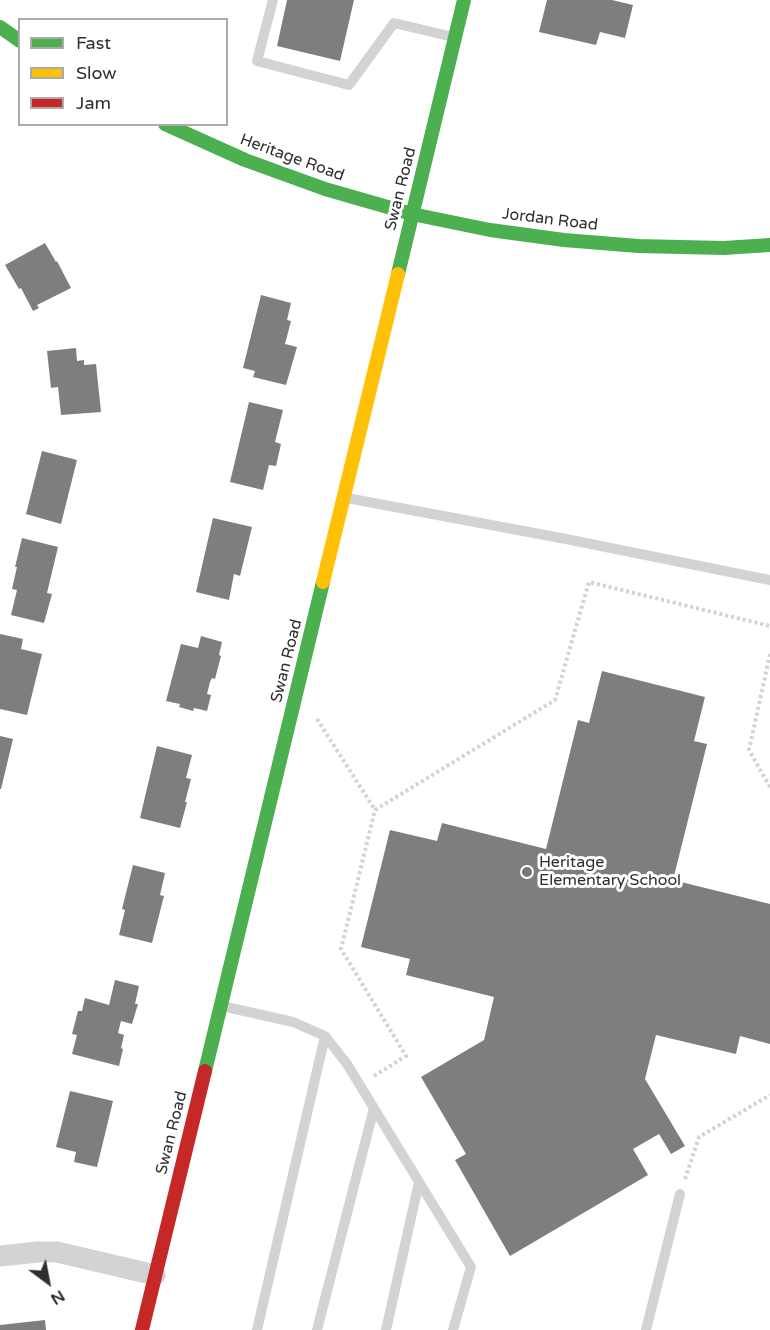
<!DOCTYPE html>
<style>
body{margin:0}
#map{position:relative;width:770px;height:1330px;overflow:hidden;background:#fff;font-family:"Varela Round",sans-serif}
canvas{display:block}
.legend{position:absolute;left:18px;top:18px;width:210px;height:108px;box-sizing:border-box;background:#fff;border:2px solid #ababab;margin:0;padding:8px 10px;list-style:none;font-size:18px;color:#2e2e2e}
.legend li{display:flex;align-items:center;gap:12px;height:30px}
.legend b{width:30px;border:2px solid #ababab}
.north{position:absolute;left:18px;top:1252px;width:60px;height:60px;-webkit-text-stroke:4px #fff;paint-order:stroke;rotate:148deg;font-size:16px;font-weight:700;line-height:24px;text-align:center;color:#2e2e2e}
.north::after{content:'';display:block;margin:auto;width:21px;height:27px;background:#2e2e2e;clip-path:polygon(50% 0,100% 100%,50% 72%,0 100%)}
</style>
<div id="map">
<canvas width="770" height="1330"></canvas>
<ul class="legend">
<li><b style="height:8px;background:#4caf50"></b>Fast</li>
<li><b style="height:8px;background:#ffc107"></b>Slow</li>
<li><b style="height:8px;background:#c62828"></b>Jam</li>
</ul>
<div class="north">N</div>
</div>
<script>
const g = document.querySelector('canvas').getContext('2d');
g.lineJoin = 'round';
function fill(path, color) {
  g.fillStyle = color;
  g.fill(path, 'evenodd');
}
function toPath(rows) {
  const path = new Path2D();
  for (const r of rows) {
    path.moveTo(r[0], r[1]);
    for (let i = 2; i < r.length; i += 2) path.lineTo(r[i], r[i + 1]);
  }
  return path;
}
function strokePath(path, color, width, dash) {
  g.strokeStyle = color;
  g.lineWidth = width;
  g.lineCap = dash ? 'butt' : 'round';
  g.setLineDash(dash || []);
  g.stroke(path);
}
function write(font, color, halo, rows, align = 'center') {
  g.font = font + ' "Varela Round",sans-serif';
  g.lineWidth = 6;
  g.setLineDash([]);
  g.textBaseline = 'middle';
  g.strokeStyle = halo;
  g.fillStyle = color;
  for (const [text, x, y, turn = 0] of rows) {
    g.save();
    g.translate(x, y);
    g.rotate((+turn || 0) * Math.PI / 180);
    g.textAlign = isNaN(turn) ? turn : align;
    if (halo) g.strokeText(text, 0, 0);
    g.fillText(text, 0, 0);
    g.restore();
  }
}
fill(toPath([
 [287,0,354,0,340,61,277,46],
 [547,0,612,0,633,5,625,38,600,32,596,45,539,32],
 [45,243,56,262,57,261,71,288,37,305,39,308,33,311,21,288,19,289,5,265],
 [261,295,291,303,287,320,291,321,285,344,297,347,286,385,253,377,255,371,243,368],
 [76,348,77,361,84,360,84,365,96,364,101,412,61,415,58,387,51,388,47,351],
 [249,402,283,410,275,442,281,444,276,466,269,465,263,490,230,482],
 [42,451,77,460,61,524,26,514],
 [213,518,252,527,240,576,234,574,229,600,196,592],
 [22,538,58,547,47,593,52,594,44,623,11,615,17,590,12,589,17,567,15,567],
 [0,634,23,639,21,649,42,654,27,715,0,709],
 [201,636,222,642,219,655,221,656,215,679,212,678,210,682,207,694,211,695,207,711,194,708,193,711,179,707,180,704,166,701,181,644,198,648],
 [602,671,705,697,694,741,707,744,673,880,770,904,770,1044,740,1036,736,1054,656,1035,645,1079,685,1146,671,1154,659,1134,633,1149,648,1175,510,1256,455,1160,466,1154,421,1077,484,1040,494,997,406,975,410,959,361,947,390,830,437,841,442,823,546,849,578,720,589,723],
 [0,736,13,739,1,789,0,789],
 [157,746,192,755,186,778,191,779,185,802,187,802,180,828,140,818],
 [133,865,165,873,160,895,164,896,152,943,119,935,125,910,122,909],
 [115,980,139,986,135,1004,138,1004,132,1024,121,1021,118,1033,124,1035,121,1048,123,1049,119,1066,72,1054,77,1035,72,1034,78,1011,82,1011,85,998,109,1005],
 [70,1091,113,1101,97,1167,74,1162,76,1152,56,1147],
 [45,1320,46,1330,0,1330,0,1325]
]), '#7e7e7e');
strokePath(toPath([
 [770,654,749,750,770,787],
 [317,719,375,810],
 [374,1076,406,1056,341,949,375,810,555,700,589,582,770,626],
 [685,1179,699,1137,770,1095]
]), '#d3d3d3', 4, [3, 3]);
strokePath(toPath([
 [273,0,257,61,349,85,394,23,453,37],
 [347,498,566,539,770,580],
 [222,1006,293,1022,325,1036,347,1064,471,1267,453,1330],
 [257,1330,325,1036],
 [317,1330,374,1108],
 [386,1330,419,1182],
 [646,1330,680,1194]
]), '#d3d3d3', 10);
strokePath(toPath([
 [0,1256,38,1252,57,1252,155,1275]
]), '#d3d3d3', 21);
strokePath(toPath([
 [0,27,20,41],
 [165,124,245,160,325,189,412,214,490,230,564,240,638,246,724,248,770,245],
 [398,274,464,0],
 [205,1071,323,582]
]), '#4caf50', 14);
strokePath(toPath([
 [323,582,398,274]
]), '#ffc107', 14);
strokePath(toPath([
 [142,1330,205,1071]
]), '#c62828', 14);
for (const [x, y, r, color] of [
 [527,872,6,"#777"]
]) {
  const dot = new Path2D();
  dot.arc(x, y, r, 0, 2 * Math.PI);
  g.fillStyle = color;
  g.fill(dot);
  strokePath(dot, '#fff', 2);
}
write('16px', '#2e2e2e', '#fff', [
 ["Heritage Road",292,158,20],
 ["Swan Road",401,189,-76],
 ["Jordan Road",550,220,7],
 ["Swan Road",287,661,-76],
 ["Swan Road",172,1133,-76]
]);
write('16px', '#2e2e2e', '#fff', [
 ["Heritage",539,863],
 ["Elementary School",539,881]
], 'left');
</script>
